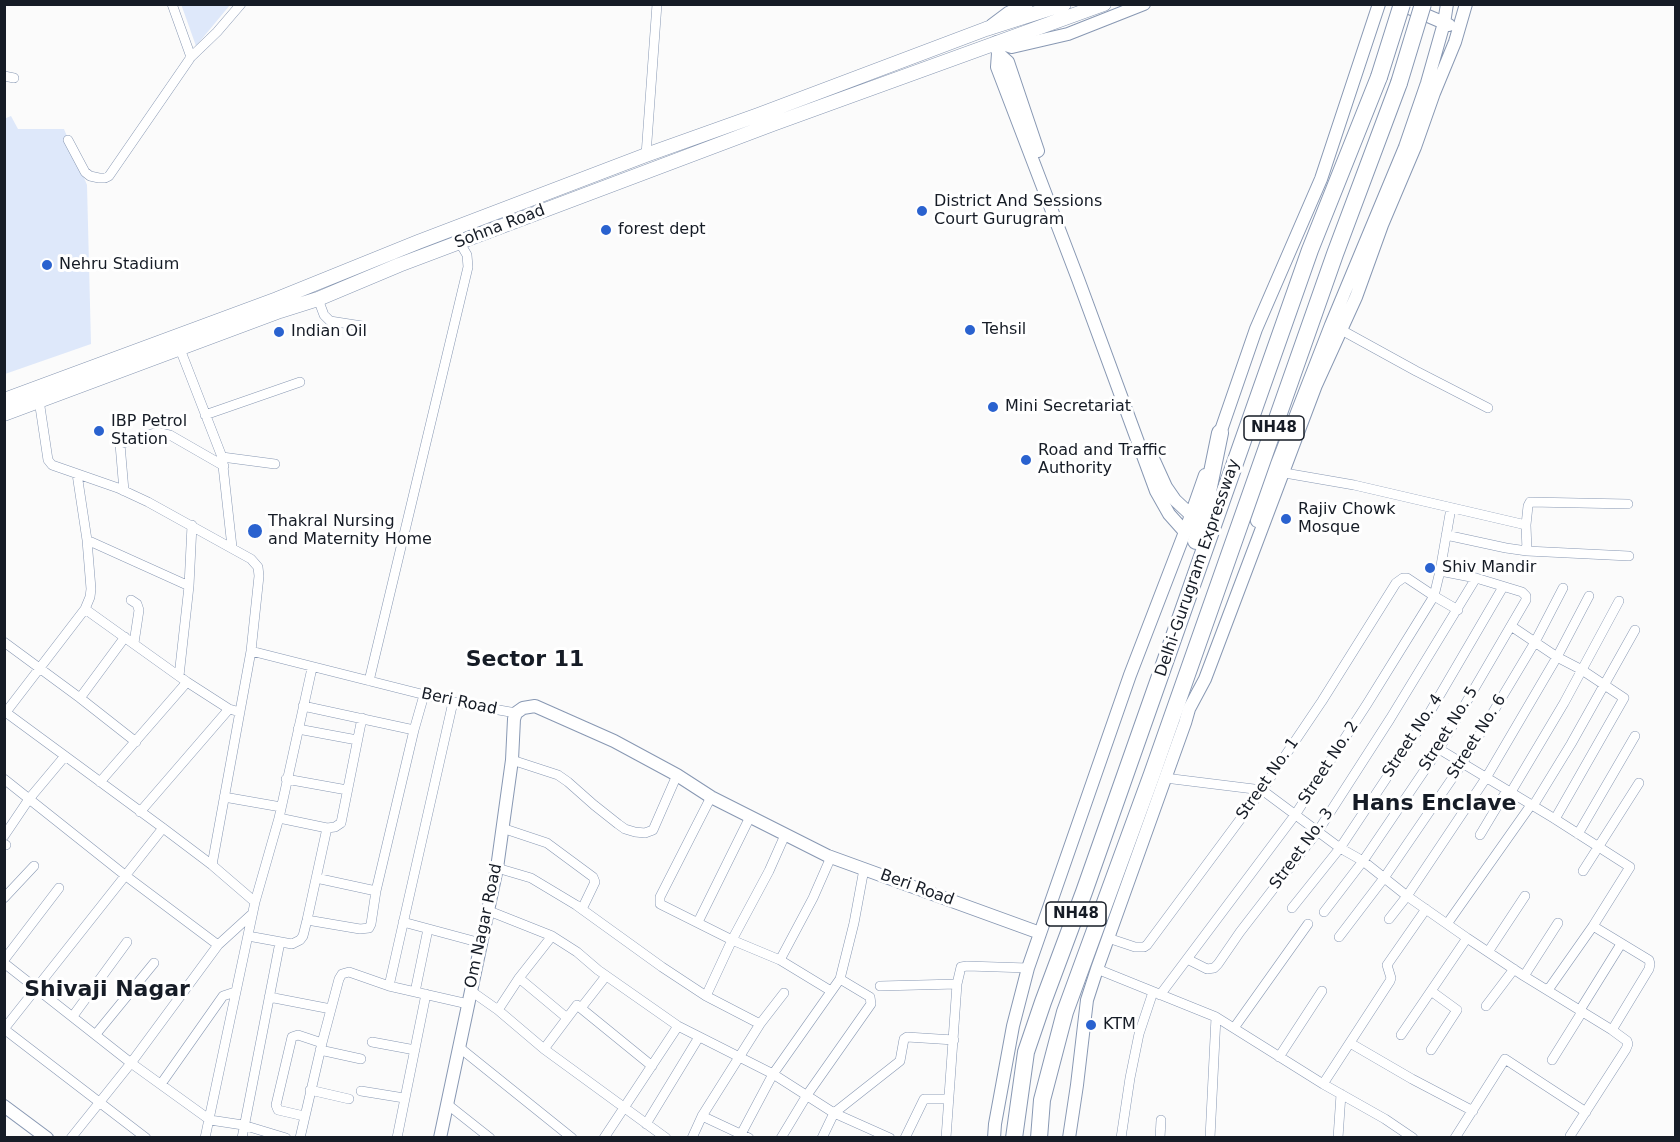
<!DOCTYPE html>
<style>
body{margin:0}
#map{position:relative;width:1680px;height:1142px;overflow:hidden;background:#fbfbfb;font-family:"DejaVu Sans",sans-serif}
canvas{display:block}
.frame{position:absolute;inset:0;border:6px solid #161c26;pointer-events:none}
</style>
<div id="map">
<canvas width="1680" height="1142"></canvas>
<div class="frame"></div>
</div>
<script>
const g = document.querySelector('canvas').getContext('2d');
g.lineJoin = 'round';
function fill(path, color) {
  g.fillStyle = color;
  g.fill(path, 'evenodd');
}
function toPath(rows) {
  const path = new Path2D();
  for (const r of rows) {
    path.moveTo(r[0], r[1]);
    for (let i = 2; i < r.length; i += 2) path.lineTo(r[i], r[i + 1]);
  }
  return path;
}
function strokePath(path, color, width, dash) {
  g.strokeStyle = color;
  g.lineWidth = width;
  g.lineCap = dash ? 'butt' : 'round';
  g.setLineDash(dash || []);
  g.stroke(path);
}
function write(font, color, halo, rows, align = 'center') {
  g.font = font + ' "DejaVu Sans",sans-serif';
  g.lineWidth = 6;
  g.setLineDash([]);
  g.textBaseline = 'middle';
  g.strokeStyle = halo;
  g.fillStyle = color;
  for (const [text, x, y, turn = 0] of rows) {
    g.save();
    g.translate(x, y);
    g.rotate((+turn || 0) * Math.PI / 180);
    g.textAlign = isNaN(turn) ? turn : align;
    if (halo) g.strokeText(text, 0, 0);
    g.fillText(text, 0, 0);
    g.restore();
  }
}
fill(toPath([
 [181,4,230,4,230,5,196,46],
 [11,116,18,129,64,129,87,185,91,344,5,374,4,119]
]), '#dee8fa');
const street = toPath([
 [172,4,191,57],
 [4,76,14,78],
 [68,140,85,172,90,176,99,178,105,178,109,176,191,57,217,32,241,4],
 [646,155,657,4],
 [318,299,324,315,330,321,362,326],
 [1336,327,1416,371,1488,408],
 [180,349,222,457,232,547],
 [39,400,48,460,52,465,118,488,148,502,251,559,258,567,259,576,251,651,212,865],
 [205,415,300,382],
 [222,457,275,464],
 [1279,472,1354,485,1526,525],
 [124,491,120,444,158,432,170,435,224,466],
 [1628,504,1530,502,1528,506,1526,525,1527,551,1629,556],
 [1446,535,1506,548,1527,551],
 [87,540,189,586],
 [131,600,137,604,139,610,134,643],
 [85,609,187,682,229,709,240,712],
 [1511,626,1557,657,1582,670,1624,698,1555,819],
 [4,642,80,698,136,742],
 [251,651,453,702,516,713],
 [179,676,189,586,192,525],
 [369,681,468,267,467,255,460,243],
 [80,698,125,637],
 [303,706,414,730],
 [4,711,163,828,212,865,255,902],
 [6,712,85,609,90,597,91,589,87,540,77,474],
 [298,729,357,740],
 [1439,749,1555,819,1630,867,1593,926,1548,990],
 [512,760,558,775,568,782,594,805,618,824,625,829,635,832,645,833,653,830,677,775],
 [1165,778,1262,790,1340,848,1363,861,1407,896,1467,938,1524,976,1612,1030,1627,1041,1628,1044,1626,1049,1570,1136],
 [4,779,126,876,218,945],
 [286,779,347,790],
 [100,782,187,682],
 [1511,792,1564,703,1619,601],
 [224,797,281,807],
 [711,797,660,897,660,904,732,940,780,960,831,991],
 [1533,806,1571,744,1635,630],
 [140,812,229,709],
 [279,818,327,828,335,827,341,823,362,718],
 [502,828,547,843,593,877,595,882,582,909],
 [1578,834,1635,736],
 [1480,835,1507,790],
 [4,836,29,799,65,756],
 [4,844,6,845],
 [497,868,531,878,576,905,662,967,706,996,760,1024,784,993],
 [1583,871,1639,783],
 [316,878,376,891],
 [4,898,34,866],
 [1292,908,1340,848,1427,717,1503,587],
 [489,911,552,936,577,952,598,970,678,1026,773,1074,834,1113,890,1138],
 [1324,912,1363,861,1439,749,1526,600,1526,596,1522,592,1476,578,1440,571],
 [1389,919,1407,896,1486,778,1557,657,1589,596],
 [307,920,360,929,369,928,371,924,376,891,414,730,424,695],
 [403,922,481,943],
 [698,922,750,817],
 [1447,924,1531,805],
 [1593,926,1649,960,1650,964,1649,969,1612,1030],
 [248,936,292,944,300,940,303,936,307,920,327,828],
 [1339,937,1384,878,1462,764,1535,642,1563,588],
 [1108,938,1135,947,1144,947,1147,945,1262,790,1322,701,1396,583,1403,578,1407,578,1434,596,1458,610],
 [1488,952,1525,896],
 [1187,959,1207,969,1214,968,1218,964,1240,932,1318,831,1390,719,1476,578],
 [4,960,59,888],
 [780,960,813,898,831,857],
 [4,963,131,1063,210,1120,243,1125,286,1138],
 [1097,969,1216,1017,1323,1084,1385,1119,1413,1138],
 [1524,976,1558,923],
 [519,978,567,1018],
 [389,986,453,702],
 [880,986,957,984],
 [471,991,498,1010,544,1049,666,1138],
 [1431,991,1457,1010,1431,1050],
 [415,992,428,929],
 [1160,995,1295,815,1367,704,1434,596,1440,571,1451,508],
 [706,996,732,940,769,871,785,835],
 [269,997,331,1009],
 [1486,1006,1514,969],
 [581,1008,606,976],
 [498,1010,519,978,552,936],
 [1580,1010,1621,944],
 [73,1016,127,942],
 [1234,1028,1308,924],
 [4,1029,163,828],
 [4,1029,146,1138],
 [96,1034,154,963],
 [1401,1035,1467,938],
 [372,1042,415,1050],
 [1350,1043,1412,1079,1473,1111],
 [460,1048,572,1138],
 [544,1049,577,1005,652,1066],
 [320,1050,361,1059],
 [1279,1057,1322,991],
 [1552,1060,1582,1012],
 [161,1084,223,996,235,992],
 [1323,1084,1390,981,1391,978,1387,965,1426,909],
 [310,1090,349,1099],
 [361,1091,404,1098],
 [447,1104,490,1138],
 [304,1116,278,1110,276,1105,292,1037,298,1035,322,1043],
 [702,1116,749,1138],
 [646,1124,699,1037],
 [71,1138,131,1063,218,945,252,914],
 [205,1138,255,902,279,818,312,668],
 [242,1138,280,942],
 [300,1138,322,1043,339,979,342,974,349,972,389,986,468,1004],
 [397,1138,426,994],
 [604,1138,678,1026],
 [692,1138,702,1116,760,1024],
 [739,1138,773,1074,840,979,854,923,864,869],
 [781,1138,807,1095,871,1004,870,997,840,979],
 [822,1138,834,1113,900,1061,904,1039,907,1037,954,1040],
 [905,1138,924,1099,949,1099],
 [946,1138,957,984,961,967,967,966,1028,968],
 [1121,1138,1130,1078,1139,1034,1153,992],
 [1160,1138,1161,1120],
 [1210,1138,1216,1017],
 [1338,1138,1341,1094],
 [1455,1138,1505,1059,1586,1112]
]);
const secondary = toPath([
 [1400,4,1449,25],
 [992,25,1008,13,1027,4],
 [997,42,1012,47,1068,34,1144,4],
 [995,43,998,53,997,67,1078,279,1156,491,1169,514,1185,532],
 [998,53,1008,62,1038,151],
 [1218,439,1256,329,1321,179,1379,4],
 [1151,454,1166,487,1175,500,1191,515],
 [1257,521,1277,464,1331,325,1405,147,1427,83,1444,23,1447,4],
 [4,1106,47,1138],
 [440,1138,497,868,512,760,514,719,516,713,523,708,535,706,614,741,677,775,711,797,828,856,1040,933],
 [994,1138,995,1124,1013,1026,1028,968,1130,675,1185,532,1205,475],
 [1069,1138,1077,1085,1087,1000,1097,969,1185,723,1189,709,1205,679,1316,385,1356,297,1382,225,1415,147,1434,93,1455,42,1466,4]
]);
const primary = toPath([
 [4,400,277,299,418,242,646,155,758,115,986,29,1064,4],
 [4,414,280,311,318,299,399,265,773,124,1104,4]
]);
const highway = toPath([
 [1196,541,1201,526,1220,433],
 [1014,1138,1026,1052,1043,1002,1084,892,1310,250,1379,77],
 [1039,1138,1042,1100,1065,1012,1152,774,1335,254,1399,83]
]);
strokePath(street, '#8898b3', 10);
strokePath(secondary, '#8898b3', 14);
strokePath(primary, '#8898b3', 15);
strokePath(highway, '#8898b3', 18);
strokePath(street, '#fff', 9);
strokePath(secondary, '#fff', 12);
strokePath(primary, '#fff', 14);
strokePath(highway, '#fff', 16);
const highwayBridge = toPath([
 [1379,77,1402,4],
 [1399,83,1423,4]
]);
strokePath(highwayBridge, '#8898b3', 18, []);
strokePath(highwayBridge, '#fff', 16);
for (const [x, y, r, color] of [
 [922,211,6,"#2a62cf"],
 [606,230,6,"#2a62cf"],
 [47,265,6,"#2a62cf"],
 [970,330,6,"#2a62cf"],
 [279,332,6,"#2a62cf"],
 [993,407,6,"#2a62cf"],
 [99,431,6,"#2a62cf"],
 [1026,460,6,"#2a62cf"],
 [1286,519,6,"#2a62cf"],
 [255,531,8,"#2a62cf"],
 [1430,568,6,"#2a62cf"],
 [1091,1025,6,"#2a62cf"]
]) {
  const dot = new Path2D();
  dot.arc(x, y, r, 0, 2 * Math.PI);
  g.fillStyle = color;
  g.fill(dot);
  strokePath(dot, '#fff', 2);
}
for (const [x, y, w] of [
 [1274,428,60],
 [1076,914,60]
]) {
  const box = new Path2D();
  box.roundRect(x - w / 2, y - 12, w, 24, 4.5);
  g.fillStyle = '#fff';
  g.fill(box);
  strokePath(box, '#161c26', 1.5);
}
write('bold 15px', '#161c26', null, [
 ["NH48",1274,428],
 ["NH48",1076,914]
]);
write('16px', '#161c26', '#fff', [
 ["District And Sessions",934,202],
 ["Court Gurugram",934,220],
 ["forest dept",618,230],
 ["Nehru Stadium",59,265],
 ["Tehsil",982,330],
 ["Indian Oil",291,332],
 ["Mini Secretariat",1005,407],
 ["IBP Petrol",111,422],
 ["Station",111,440],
 ["Road and Traffic",1038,451],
 ["Authority",1038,469],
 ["Rajiv Chowk",1298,510],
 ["Mosque",1298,528],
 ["Thakral Nursing",268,522],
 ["and Maternity Home",268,540],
 ["Shiv Mandir",1442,568],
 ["KTM",1103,1025]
], 'left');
write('16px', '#161c26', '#fff', [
 ["Sohna Road",500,227,-21],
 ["Delhi-Gurugram Expressway",1198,568,-71],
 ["Beri Road",459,702,12],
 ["Street No. 5",1449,729,-58],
 ["Street No. 4",1413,736,-57],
 ["Street No. 6",1477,737,-58],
 ["Street No. 2",1329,763,-57],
 ["Street No. 1",1268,779,-55],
 ["Street No. 3",1302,849,-54],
 ["Beri Road",917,888,20],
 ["Om Nagar Road",484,926,-78]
]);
write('bold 22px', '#161c26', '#fff', [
 ["Sector 11",525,660],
 ["Hans Enclave",1434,804],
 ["Shivaji Nagar",107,990]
]);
</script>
